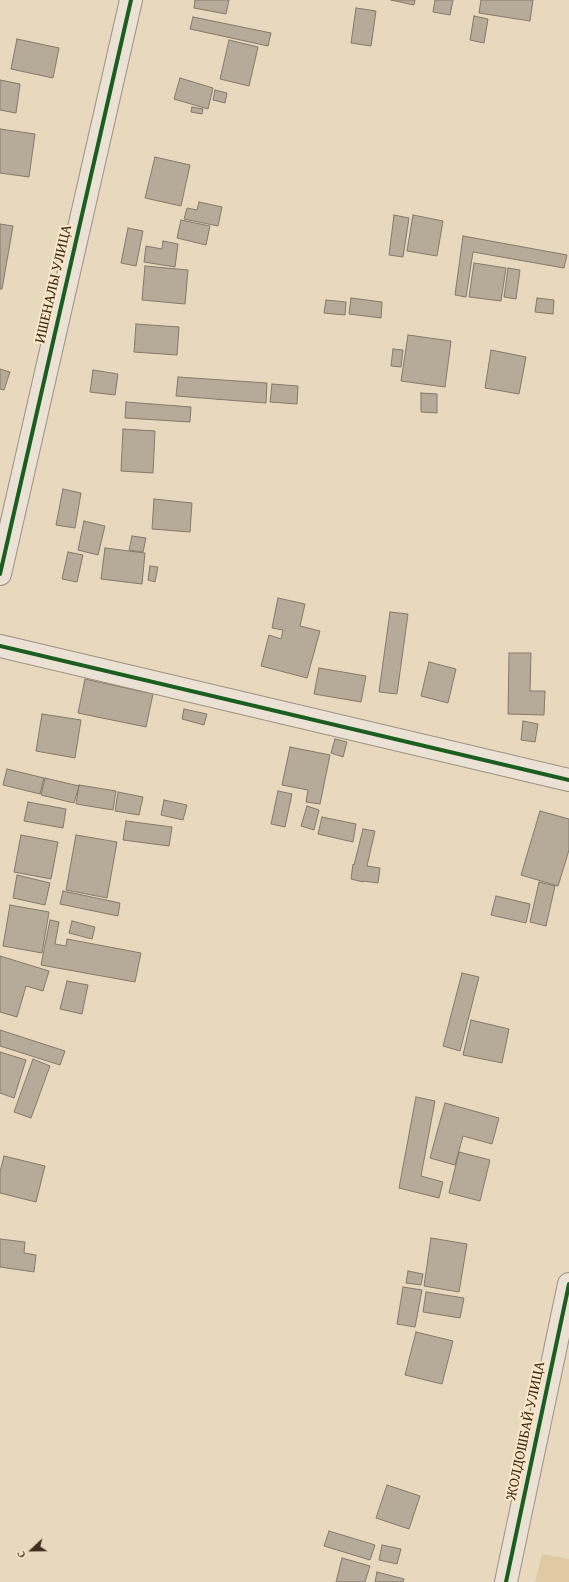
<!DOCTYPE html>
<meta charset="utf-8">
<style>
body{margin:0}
#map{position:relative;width:569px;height:1582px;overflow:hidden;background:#e8d8be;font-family:"Gentium Book Plus",serif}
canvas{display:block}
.north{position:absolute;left:12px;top:1530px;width:40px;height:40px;-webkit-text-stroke:3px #fbe8c9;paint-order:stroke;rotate:248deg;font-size:11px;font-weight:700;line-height:16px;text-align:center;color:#3f2c1a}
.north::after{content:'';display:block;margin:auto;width:14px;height:18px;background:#3f2c1a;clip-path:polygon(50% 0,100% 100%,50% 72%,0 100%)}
</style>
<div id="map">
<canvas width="569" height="1582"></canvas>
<div class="north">С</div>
</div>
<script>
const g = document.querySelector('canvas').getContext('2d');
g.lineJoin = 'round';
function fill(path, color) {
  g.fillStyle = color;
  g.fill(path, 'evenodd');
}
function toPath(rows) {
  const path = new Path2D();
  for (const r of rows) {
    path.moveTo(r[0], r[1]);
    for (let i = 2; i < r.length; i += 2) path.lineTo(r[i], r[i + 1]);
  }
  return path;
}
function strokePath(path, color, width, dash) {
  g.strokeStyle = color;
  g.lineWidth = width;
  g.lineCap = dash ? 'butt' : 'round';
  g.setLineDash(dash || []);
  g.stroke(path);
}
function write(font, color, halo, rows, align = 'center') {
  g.font = font + ' "Gentium Book Plus",serif';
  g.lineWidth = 4;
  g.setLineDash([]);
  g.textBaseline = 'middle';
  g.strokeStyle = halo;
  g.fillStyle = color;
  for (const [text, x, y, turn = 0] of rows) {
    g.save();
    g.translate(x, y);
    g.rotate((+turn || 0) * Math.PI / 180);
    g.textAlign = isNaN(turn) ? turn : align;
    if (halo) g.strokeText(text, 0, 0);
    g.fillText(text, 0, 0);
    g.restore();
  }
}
fill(toPath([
 [542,1554,569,1559,569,1582,535,1582]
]), '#e0caa6');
const building = toPath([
 [195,0,229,0,226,14,194,8,195,0],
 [391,0,415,0,414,5,391,0],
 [435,0,453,0,450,15,433,12,435,0],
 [481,0,533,0,530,21,479,13,481,0],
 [356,8,376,11,371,46,351,43,356,8],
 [474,16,488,19,484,43,470,40,474,16],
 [193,17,271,33,268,46,190,29,193,17],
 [17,39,59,48,53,78,11,69,17,39],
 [229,40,258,47,249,86,220,79,229,40],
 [180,78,213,88,208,109,174,99,180,78],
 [0,80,20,84,16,113,0,110,0,80],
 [215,90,227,93,225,103,213,100,215,90],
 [192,107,203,109,202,114,191,112,192,107],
 [0,129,35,134,29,177,0,173,0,129],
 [155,157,190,165,181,206,145,198,155,157],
 [199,202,222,207,218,226,184,219,187,208,197,210,199,202],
 [394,215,409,218,403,257,389,255,394,215],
 [413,215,443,221,437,256,407,251,413,215],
 [181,220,210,226,206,245,177,238,181,220],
 [0,224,13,226,2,289,0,289,0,224],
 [128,228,143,231,136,266,121,263,128,228],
 [463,236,567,255,564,268,473,252,466,297,455,295,463,236],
 [163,241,178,244,175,267,144,262,146,246,162,249,163,241],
 [474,263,506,268,501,301,469,297,474,263],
 [145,266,188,270,185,304,142,300,145,266],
 [508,268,520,270,516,299,504,297,508,268],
 [351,298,382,302,381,318,349,314,351,298],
 [537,298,554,300,553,314,535,312,537,298],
 [326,300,346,302,345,315,324,313,326,300],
 [136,324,179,327,177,355,134,352,136,324],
 [408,335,451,341,445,387,401,381,408,335],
 [393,349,403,350,401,367,391,366,393,349],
 [491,350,526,357,519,394,485,388,491,350],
 [0,369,10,372,4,390,0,389,0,369],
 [93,370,118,374,115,395,90,392,93,370],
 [178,377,267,383,266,403,176,396,178,377],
 [272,384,298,386,297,404,270,402,272,384],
 [421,393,437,394,437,413,421,412,421,393],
 [126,402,191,407,190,422,125,418,126,402],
 [123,429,155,431,153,473,121,471,123,429],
 [63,489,81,493,75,528,56,525,63,489],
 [154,499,192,503,190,532,152,529,154,499],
 [84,521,105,526,98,555,78,550,84,521],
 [132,536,146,538,143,552,129,550,132,536],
 [105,548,145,553,142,584,101,579,105,548],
 [68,552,83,555,77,582,62,579,68,552],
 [150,566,158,567,155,582,148,580,150,566],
 [278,598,305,604,300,626,320,631,307,678,261,666,269,635,281,639,283,630,272,628,278,598],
 [390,612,408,614,397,694,379,692,390,612],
 [509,653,531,653,530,691,545,691,544,715,508,714,509,653],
 [429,662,456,669,448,703,421,696,429,662],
 [319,668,366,676,361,702,314,694,319,668],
 [85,679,153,694,146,727,78,713,85,679],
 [184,709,207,714,204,725,182,719,184,709],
 [42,714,81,720,75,758,36,751,42,714],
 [523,721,538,724,535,742,521,740,523,721],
 [335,739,347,742,343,757,331,753,335,739],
 [290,747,330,755,320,804,306,802,308,790,282,785,290,747],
 [7,769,44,778,40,794,3,785,7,769],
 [45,778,79,786,74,803,41,795,45,778],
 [79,785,116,791,113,810,76,804,79,785],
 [278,791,292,794,285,827,271,824,278,791],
 [118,792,143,797,139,815,115,811,118,792],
 [164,800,187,805,183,820,161,815,164,800],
 [28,802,66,809,63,828,24,821,28,802],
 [307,806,319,810,314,830,301,826,307,806],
 [540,811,569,819,569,850,558,886,521,875,540,811],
 [322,817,356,824,353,842,318,834,322,817],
 [126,821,172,827,169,846,123,840,126,821],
 [363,829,375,831,367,866,380,868,378,883,363,881,363,882,351,879,353,864,354,865,363,829],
 [21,835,58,842,51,879,14,872,21,835],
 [76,835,117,842,107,898,66,890,76,835],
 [17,875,50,883,45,905,13,898,17,875],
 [539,882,555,886,546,926,530,922,539,882],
 [63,891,120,903,118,916,60,904,63,891],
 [496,896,530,904,526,923,491,915,496,896],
 [10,905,49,912,42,953,3,946,10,905],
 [50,920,59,922,55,944,66,946,67,939,141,953,135,982,41,965,50,920],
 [72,921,95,927,92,939,69,933,72,921],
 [0,956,49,971,43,991,26,986,17,1017,0,1012,0,956],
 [462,973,479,977,460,1051,443,1046,462,973],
 [67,981,88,985,82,1014,60,1009,67,981],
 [471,1020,509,1029,502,1063,463,1055,471,1020],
 [0,1030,65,1051,60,1065,0,1046,0,1030],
 [0,1052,26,1060,14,1098,0,1093,0,1052],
 [33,1059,50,1066,31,1118,14,1112,33,1059],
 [416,1097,435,1101,421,1176,443,1182,439,1198,399,1188,416,1097],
 [445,1103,499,1118,492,1144,463,1136,455,1165,430,1158,445,1103],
 [459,1152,490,1160,480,1201,449,1193,459,1152],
 [4,1156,45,1166,36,1202,0,1193,0,1172,4,1156],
 [431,1238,467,1244,459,1292,424,1286,431,1238],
 [0,1239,25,1242,24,1253,36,1255,34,1272,0,1267,0,1239],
 [408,1271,423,1274,421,1285,406,1283,408,1271],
 [403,1287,422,1290,415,1327,397,1324,403,1287],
 [426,1292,464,1298,460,1318,423,1312,426,1292],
 [416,1332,453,1341,442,1384,405,1375,416,1332],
 [387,1485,420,1496,409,1529,376,1518,387,1485],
 [329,1531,375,1545,370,1560,324,1546,329,1531],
 [382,1545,401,1549,397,1564,379,1560,382,1545],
 [342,1558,370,1566,365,1582,336,1582,342,1558],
 [377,1572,404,1579,403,1582,375,1582,377,1572]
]);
fill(building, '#b6aa98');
strokePath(building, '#84796a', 1);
const minor = toPath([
 [0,574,131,0],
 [0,646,569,780],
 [506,1582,569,1284]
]);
strokePath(minor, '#9c9180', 24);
strokePath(minor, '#ebe2d5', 22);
strokePath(toPath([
 [0,574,131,0],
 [0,646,569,780],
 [506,1582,569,1284]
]), '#1b5e20', 4);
write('15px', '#3f2c1a', '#fbe8c9', [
 ["ИШЕНАЛЫ УЛИЦА",54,284,-77],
 ["ЖОЛДОШБАЙ УЛИЦА",526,1431,-78]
]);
</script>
